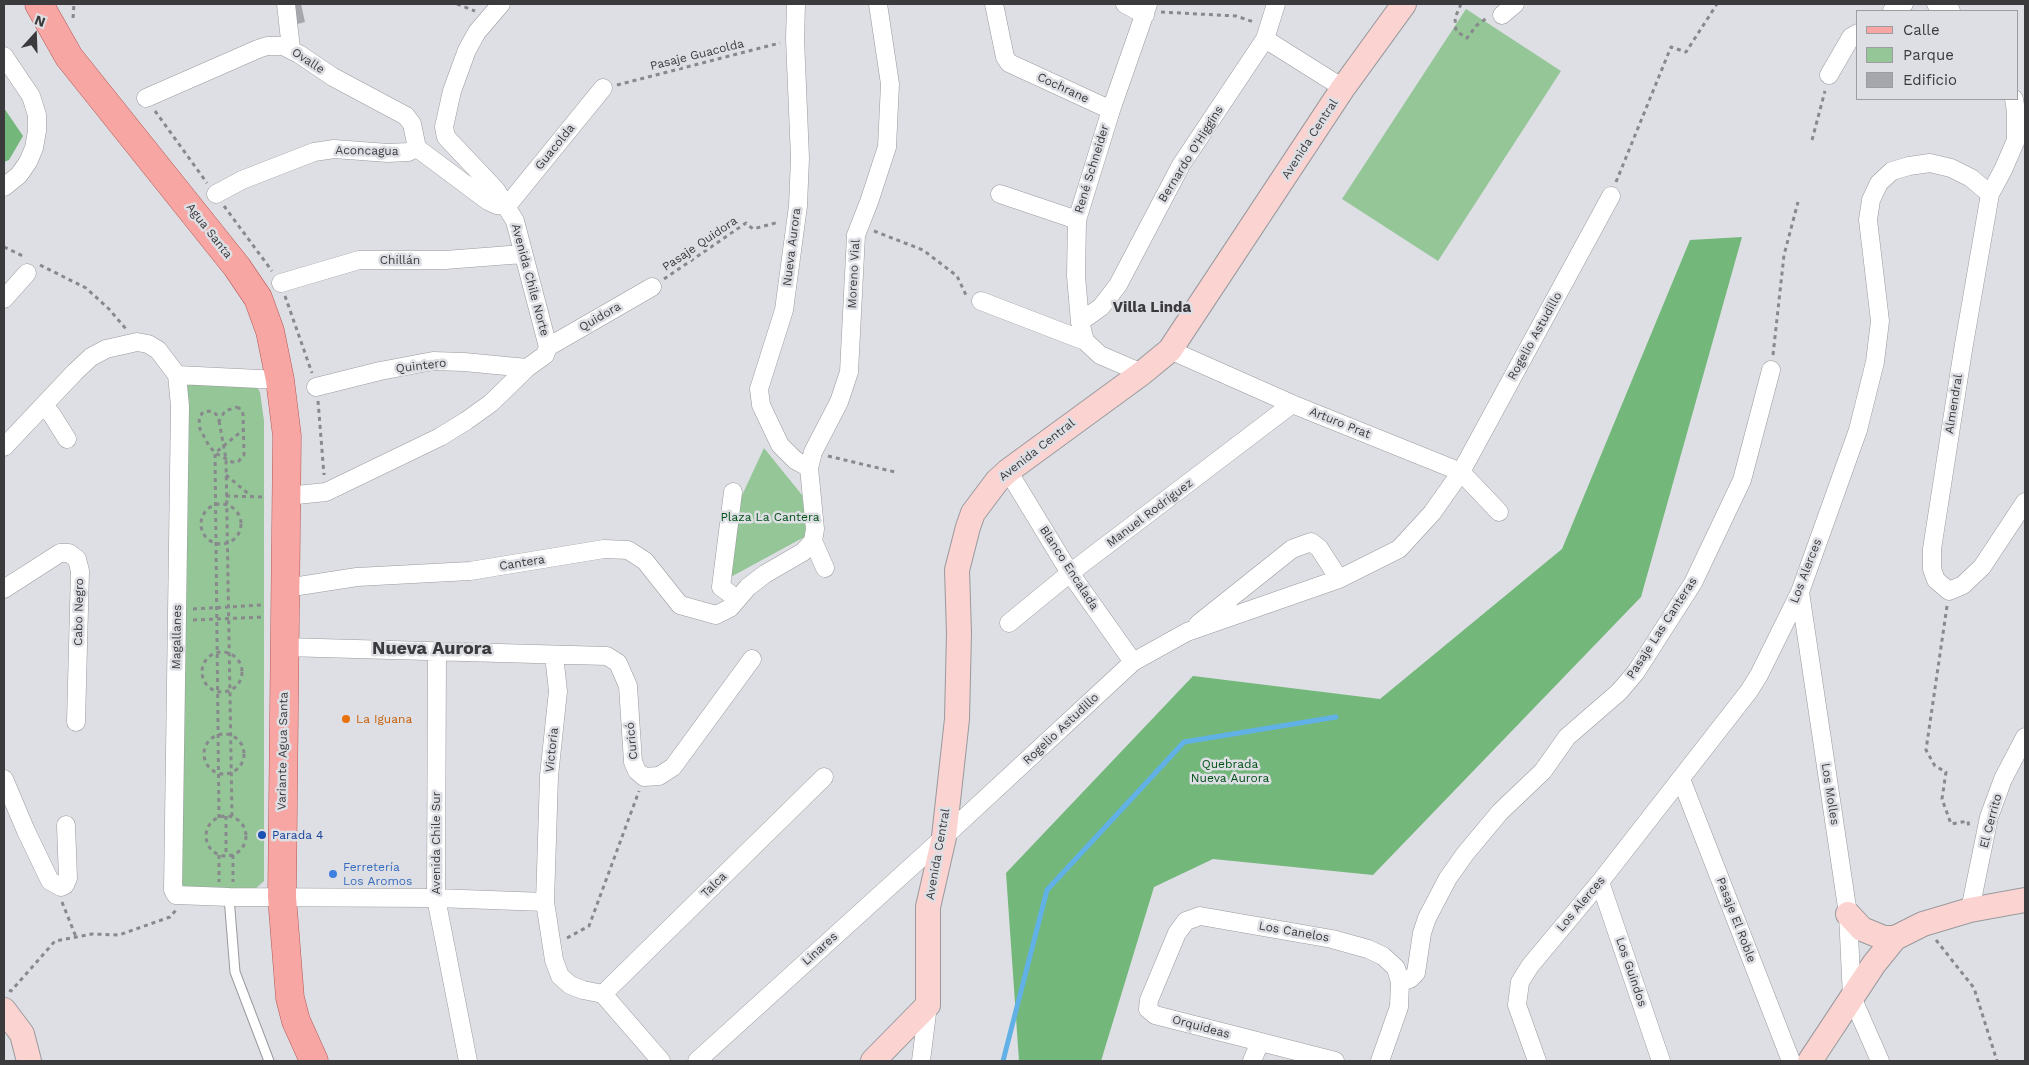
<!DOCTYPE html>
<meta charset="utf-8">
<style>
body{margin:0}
#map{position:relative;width:2029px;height:1065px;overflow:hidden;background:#dedfe4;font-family:"Work Sans",sans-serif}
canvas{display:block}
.frame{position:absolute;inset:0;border:5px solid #3b3b3d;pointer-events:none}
.legend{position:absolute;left:1856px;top:10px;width:162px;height:90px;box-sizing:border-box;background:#dedfe4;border:1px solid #9d9da1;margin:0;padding:6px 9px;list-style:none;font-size:15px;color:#3b3b3d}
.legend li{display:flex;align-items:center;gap:10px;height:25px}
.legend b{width:25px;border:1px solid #9d9da1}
.north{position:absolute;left:10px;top:10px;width:50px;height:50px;-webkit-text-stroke:4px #dedfe4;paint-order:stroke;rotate:20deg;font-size:14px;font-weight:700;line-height:20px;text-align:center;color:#3b3b3d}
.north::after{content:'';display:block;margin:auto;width:18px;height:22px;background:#3b3b3d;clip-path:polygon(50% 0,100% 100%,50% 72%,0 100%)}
</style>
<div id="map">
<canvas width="2029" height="1065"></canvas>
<div class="frame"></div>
<ul class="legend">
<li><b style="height:6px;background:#f7a6a3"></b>Calle</li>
<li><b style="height:14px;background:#94c697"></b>Parque</li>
<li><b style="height:14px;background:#a6a7ac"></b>Edificio</li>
</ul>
<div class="north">N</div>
</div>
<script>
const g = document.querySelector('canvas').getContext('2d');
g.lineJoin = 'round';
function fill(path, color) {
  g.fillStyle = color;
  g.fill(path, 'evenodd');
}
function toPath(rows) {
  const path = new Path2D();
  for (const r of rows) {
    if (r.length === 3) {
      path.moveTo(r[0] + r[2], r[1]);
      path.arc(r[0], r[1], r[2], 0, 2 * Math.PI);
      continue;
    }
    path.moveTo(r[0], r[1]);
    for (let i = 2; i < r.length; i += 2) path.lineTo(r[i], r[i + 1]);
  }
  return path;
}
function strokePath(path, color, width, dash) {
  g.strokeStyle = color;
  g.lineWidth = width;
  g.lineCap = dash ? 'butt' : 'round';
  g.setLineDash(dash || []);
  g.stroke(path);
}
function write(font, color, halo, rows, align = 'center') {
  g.font = font + ' "Work Sans",sans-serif';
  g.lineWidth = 5;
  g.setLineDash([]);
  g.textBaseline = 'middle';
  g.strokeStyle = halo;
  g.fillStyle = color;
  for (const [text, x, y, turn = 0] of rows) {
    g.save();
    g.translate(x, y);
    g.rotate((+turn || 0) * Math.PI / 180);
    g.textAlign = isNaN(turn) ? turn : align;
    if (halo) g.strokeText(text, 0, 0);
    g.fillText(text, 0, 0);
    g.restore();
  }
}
fill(toPath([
 [1466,9,1561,71,1438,261,1342,199],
 [195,381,256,386,260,392,264,421,264,881,254,890,189,890,179,882,185,387],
 [764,448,802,495,808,535,727,579,738,504]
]), '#94c697');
fill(toPath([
 [4,108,23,136,9,160,4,162],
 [1742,237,1641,597,1373,875,1213,859,1154,887,1101,1061,1019,1061,1006,873,1193,676,1380,699,1562,549,1690,240]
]), '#73b77a');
strokePath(toPath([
 [1003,1061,1047,890,1184,742,1336,717]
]), '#61b1e7', 5);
fill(toPath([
 [289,4,301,4,305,22,294,25]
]), '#a6a7ac');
const lane = toPath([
 [229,897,235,972,269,1061]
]);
const street = toPath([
 [286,4,291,49],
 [796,4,795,39,800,158,798,206,784,310,759,389,761,405,780,445,795,460,809,468],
 [994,4,1005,57,1009,63,1111,110],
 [1125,4,1145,15],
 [1936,4,1951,11],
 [1892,11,1904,4],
 [1502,15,1515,4],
 [1265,39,1343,88],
 [4,56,31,96,37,115,37,131,34,148,28,162,19,175,4,187],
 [1829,75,1851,37,1858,33],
 [146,98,258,49,267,46,283,46,299,54,333,77,406,116,412,124,417,148],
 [2014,99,2016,111,2016,140,2003,170,1990,194,1963,350,1932,549,1932,569,1936,580,1949,591,1963,585,1982,567,2025,502],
 [216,194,242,180,314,152,334,149,388,153,408,152,417,148,488,201,497,205,507,206,603,88],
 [1000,194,1077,220],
 [281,283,359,260,445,260,523,254],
 [4,299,27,273],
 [981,301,1085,341,1100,355,1142,373],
 [1080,322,1101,307,1118,285,1181,165,1265,39,1276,4],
 [1085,341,1080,322,1076,276,1077,220,1111,110,1148,4],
 [548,347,652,287],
 [1170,350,1292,404,1461,472,1499,512],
 [177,375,180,406,173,890,176,895,229,897,436,898,545,902],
 [177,375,280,380],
 [316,387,380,371,433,361,464,362,527,368],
 [44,406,52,415,67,439],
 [4,447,75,372,91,357,106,349,137,342,148,344,158,350,177,375],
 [1008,471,1070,573,1133,662],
 [733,492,721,587,737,599],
 [287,496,326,492,440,437,466,421,491,403,527,368,545,355,548,347,515,221,496,190,446,137,444,127,452,91,467,50,477,32,501,4],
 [813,541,825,568],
 [286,588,357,577,470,571,604,549,628,550,645,561,680,605,716,615,730,608,748,587,765,574,803,552,813,541,815,529,809,468,813,452,839,402,849,372,856,235,869,202,887,147,890,84,878,4],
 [4,589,60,553,69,553,77,559,80,571,76,722],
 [1800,592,1848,914,1852,997,1880,1061],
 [1009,623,1070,573,1292,404],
 [1198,624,1292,549,1311,542,1319,548,1339,579],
 [284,647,607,656,618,663,628,686,633,762,637,771,644,777,659,776,673,767,752,659],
 [437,651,436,898,468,1061],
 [554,655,558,691,549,776,545,902,554,960,560,976,570,985,583,990,603,994,661,1061],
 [4,779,26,831,50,881,61,887,65,885,68,878,66,825],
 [1681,779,1791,1061],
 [1600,882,1661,1061],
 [1970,910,1989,817,2003,779,2025,737],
 [1400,982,1410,979,1416,973,1422,933,1427,918,1448,878,1465,854,1500,812,1543,771,1567,737,1619,692,1636,672,1693,583,1742,480,1771,370],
 [603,994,824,777],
 [697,1061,944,837,1133,662,1187,632,1339,579,1399,549,1432,513,1461,472,1611,196],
 [921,1061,928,1005],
 [1252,1061,1260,1042],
 [1335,1061,1155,1015,1148,1009,1149,1000,1177,933,1186,921,1200,916,1332,939,1368,949,1383,956,1396,968,1400,982,1399,1007,1380,1061],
 [1537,1061,1517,1005,1520,982,1530,966,1600,882,1749,691,1759,675,1800,592,1858,430,1875,362,1880,321,1868,220,1871,200,1879,183,1892,171,1909,166,1930,163,1951,168,1971,178,1990,194]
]);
const secondary = toPath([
 [1848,914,1862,929,1884,938,1895,938],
 [4,1010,22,1034,29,1061],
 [873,1061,928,1005,928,907,944,837,957,719,959,633,957,570,968,527,973,513,997,481,1008,471,1142,373,1170,350,1343,88,1404,4],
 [1810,1061,1874,964,1895,938,1923,924,1970,910,2025,900]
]);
const primary = toPath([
 [39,4,69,57,237,267,258,298,270,331,280,380,287,436,282,897,290,998,296,1021,314,1061]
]);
strokePath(lane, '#999a9e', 11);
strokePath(street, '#999a9e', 19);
strokePath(secondary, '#999a9e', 26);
strokePath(primary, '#b25a57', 29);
strokePath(toPath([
 [457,4,475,11],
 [1461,4,1455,18,1456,31,1467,38,1477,25,1487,18],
 [1161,12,1236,16,1254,22],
 [73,18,74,4],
 [617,85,780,43],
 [155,111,207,183],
 [1812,140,1825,91],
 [1616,182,1671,47,1686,52,1717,4],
 [224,206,272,271],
 [874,231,923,250,957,276,966,295],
 [4,247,23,256],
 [40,265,86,288,109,309,126,329],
 [664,279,746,223,753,229,779,222],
 [285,296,312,373],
 [1773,355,1784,255,1798,202],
 [318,401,324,475],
 [237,407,242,410,243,414,244,455,238,462,232,462,215,453,208,444,200,429,199,418,203,412,211,411,216,414,219,421,225,411,237,407],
 [219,421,226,459,232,817],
 [828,456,895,472],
 [226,475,251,496],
 [226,496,265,497],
 [221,524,20],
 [1947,606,1926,750,1935,766,1946,772,1942,799,1951,824,1968,821,1969,829],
 [193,609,263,605],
 [193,620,264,617],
 [222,672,20],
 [224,754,20],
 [226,816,226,856],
 [226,836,20],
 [219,818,215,453,243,430],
 [219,855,219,882],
 [233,855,233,882],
 [62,902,76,937],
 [567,938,589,926,639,791],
 [1936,940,1974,988,1997,1061],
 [9,990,11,991,55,941,92,934,119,935,170,917,176,910]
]), '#88898c', 3, [4, 4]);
strokePath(lane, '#fff', 9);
strokePath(street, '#fff', 18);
strokePath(secondary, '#fbd3d1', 24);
strokePath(primary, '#f7a6a3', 28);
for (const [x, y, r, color] of [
 [346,719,5,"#e8710a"],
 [262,835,5,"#1a4fb4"],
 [333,874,5,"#3f7fe0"]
]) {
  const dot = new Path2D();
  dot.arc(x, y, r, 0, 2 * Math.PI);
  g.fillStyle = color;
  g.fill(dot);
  strokePath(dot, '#dedfe4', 2);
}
write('12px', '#3b3b3d', '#dedfe4', [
 ["Pasaje Guacolda",697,55,-14],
 ["Ovalle",308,61,33],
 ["Cochrane",1063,88,25],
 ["Avenida Central",1310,139,-57],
 ["Guacolda",555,147,-51],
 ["Aconcagua",367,151,1],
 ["Bernardo O’Higgins",1191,154,-58],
 ["René Schneider",1092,169,-73],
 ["Agua Santa",209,231,52],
 ["Pasaje Quidora",700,244,-34],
 ["Nueva Aurora",792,247,-83],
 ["Chillán",400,260],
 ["Moreno Vial",854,274,-87],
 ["Avenida Chile Norte",530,280,75],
 ["Quidora",600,317,-30],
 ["Rogelio Astudillo",1535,336,-61],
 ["Quintero",421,366,-7],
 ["Almendral",1954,404,-81],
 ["Arturo Prat",1340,423,22],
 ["Avenida Central",1037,450,-38],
 ["Manuel Rodríguez",1150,513,-37],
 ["Cantera",522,563,-9],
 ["Blanco Encalada",1069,568,57],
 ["Los Alerces",1806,571,-69],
 ["Cabo Negro",79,612,-89],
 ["Pasaje Las Canteras",1662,628,-57],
 ["Magallanes",177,637,-89],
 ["Rogelio Astudillo",1061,729,-43],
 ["Curicó",632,741,-96],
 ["Victoria",552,750,-84],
 ["Variante Agua Santa",283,751,-89],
 ["Los Molles",1830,794,81],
 ["El Cerrito",1991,821,-75],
 ["Avenida Chile Sur",436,843,-90],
 ["Avenida Central",938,854,-80],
 ["Talca",714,885,-44],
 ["Los Alerces",1581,904,-50],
 ["Pasaje El Roble",1736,920,69],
 ["Los Canelos",1294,932,10],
 ["Linares",820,949,-42],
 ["Los Guindos",1631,972,71],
 ["Orquideas",1201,1027,15]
]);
write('12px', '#005016', '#dedfe4', [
 ["Plaza La Cantera",770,517],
 ["Quebrada",1230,764],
 ["Nueva Aurora",1230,778]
]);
write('12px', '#c56008', '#dedfe4', [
 ["La Iguana",356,719]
], 'left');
write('12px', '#164399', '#dedfe4', [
 ["Parada 4",272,835]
], 'left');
write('12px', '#366cbe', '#dedfe4', [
 ["Ferretería",343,867],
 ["Los Aromos",343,881]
], 'left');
write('bold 15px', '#3b3b3d', '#dedfe4', [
 ["Villa Linda",1152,308]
]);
write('bold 18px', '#3b3b3d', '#dedfe4', [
 ["Nueva Aurora",432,649]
]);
</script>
